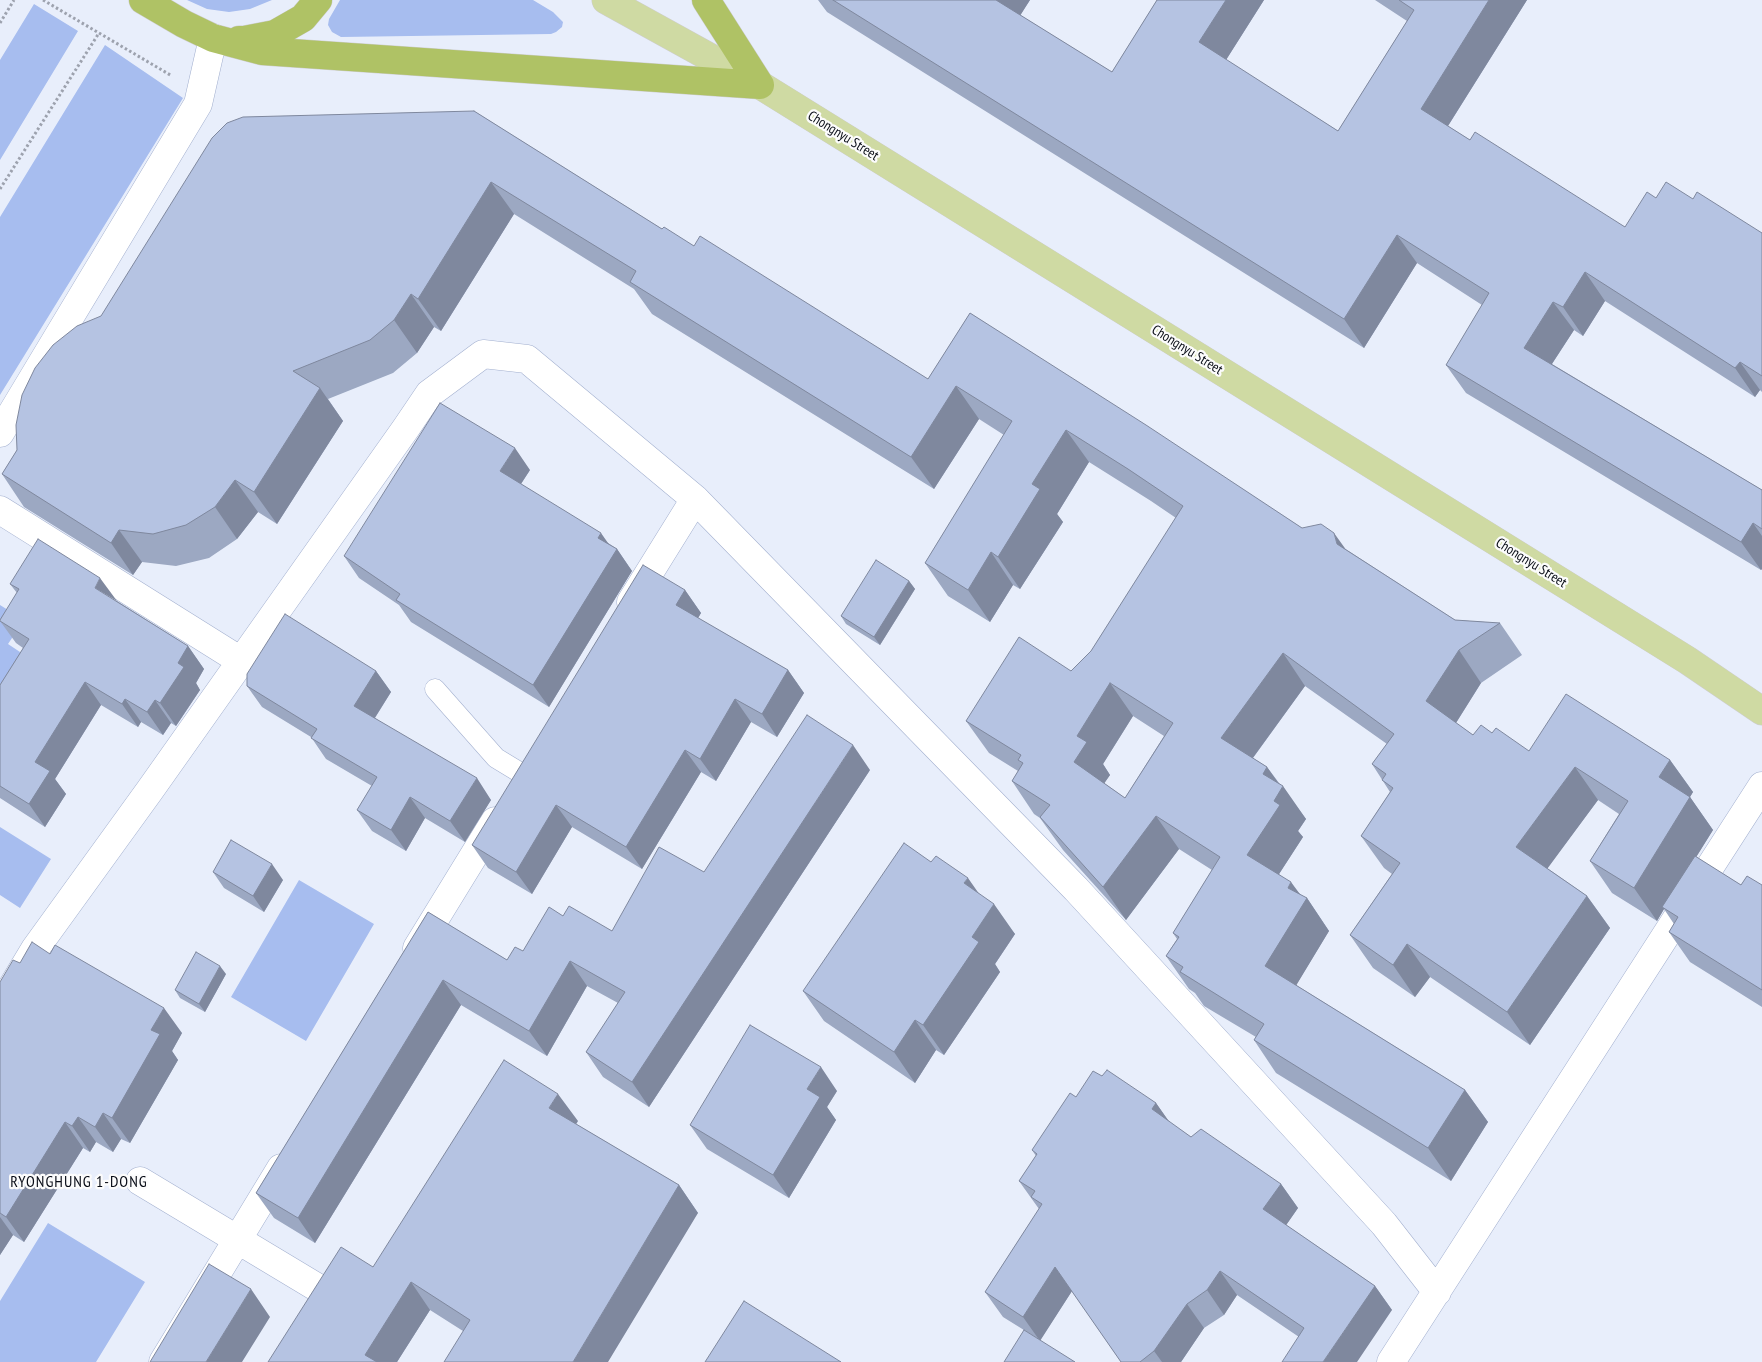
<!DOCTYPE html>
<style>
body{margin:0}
canvas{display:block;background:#e8eefb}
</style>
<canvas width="1762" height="1362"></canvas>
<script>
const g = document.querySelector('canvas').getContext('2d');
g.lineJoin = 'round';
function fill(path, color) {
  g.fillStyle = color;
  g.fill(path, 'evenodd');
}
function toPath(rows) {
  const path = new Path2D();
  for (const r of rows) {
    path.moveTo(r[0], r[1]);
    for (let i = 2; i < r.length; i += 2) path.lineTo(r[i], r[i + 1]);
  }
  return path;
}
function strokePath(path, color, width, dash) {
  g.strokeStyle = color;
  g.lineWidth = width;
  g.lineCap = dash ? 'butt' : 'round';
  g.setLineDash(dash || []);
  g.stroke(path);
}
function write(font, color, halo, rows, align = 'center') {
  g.font = font + ' "PT Sans Narrow",sans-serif';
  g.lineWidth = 4.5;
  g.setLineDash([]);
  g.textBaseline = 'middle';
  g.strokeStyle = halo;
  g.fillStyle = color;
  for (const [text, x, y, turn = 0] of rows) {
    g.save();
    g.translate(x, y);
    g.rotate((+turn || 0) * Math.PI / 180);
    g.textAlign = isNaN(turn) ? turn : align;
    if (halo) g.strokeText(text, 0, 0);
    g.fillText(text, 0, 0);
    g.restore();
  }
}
fill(toPath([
 [187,0,272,0,250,9,229,12,207,9],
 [340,0,533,0,553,12,563,22,562,27,556,32,551,34,341,37,332,32,328,25,329,19],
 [34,4,78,31,0,160,0,60],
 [105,45,183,98,0,395,0,217],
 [0,605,24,620,8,644,38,664,0,696],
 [0,827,51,859,20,908,0,895],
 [299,880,374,924,306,1041,231,997],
 [48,1223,145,1282,96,1362,0,1362,0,1301]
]), '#a7bdef');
const lane = toPath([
 [435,689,496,758,524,775]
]);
const street = toPath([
 [0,433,198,104,213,38],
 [0,510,241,661],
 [631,602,695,499],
 [417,948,495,821],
 [0,1007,35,949,150,790,406,428,429,394,483,354,527,359,695,499,1076,889,1384,1224,1437,1292],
 [140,1181,323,1291],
 [163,1362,281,1168],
 [1391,1362,1762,786]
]);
const primary = toPath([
 [606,0,760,85,1687,660,1762,711]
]);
const highway = toPath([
 [143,0,184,24,213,38,262,51,760,85],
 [706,0,760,85],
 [239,40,244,40,275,34,303,18,318,0]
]);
strokePath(lane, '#a3b0cf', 21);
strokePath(street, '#a3b0cf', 29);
strokePath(primary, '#ceced0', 29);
strokePath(highway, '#ceced0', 29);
strokePath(toPath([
 [43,0,172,76],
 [0,23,14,0],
 [0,189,99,33]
]), '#9da2ae', 3, [2.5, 2.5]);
strokePath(lane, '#fff', 20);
strokePath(street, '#fff', 28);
strokePath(primary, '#cfdaa3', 28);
strokePath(highway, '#afc265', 28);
fill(toPath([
 [818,0,1030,0,1020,15,1112,72,1157,0,1264,0,1226,60,1338,131,1407,21,1375,0,1527,0,1448,126,1470,140,1625,227,1656,198,1693,199,1762,233,1762,392,1760,390,1755,397,1605,301,1583,336,1574,330,1552,364,1762,490,1762,569,1761,570,1466,393,1446,365,1482,305,1417,263,1364,348,827,12],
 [474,111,662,229,694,246,928,379,970,313,1302,528,1347,550,1455,620,1500,623,1522,655,1481,683,1456,723,1473,735,1492,733,1529,751,1670,760,1693,792,1690,797,1713,830,1696,857,1741,885,1762,885,1762,1007,1690,962,1669,932,1674,924,1664,909,1657,921,1612,893,1590,861,1619,814,1598,800,1547,868,1587,896,1610,928,1530,1045,1430,977,1415,997,1373,968,1350,935,1392,874,1384,868,1361,836,1390,792,1372,764,1387,744,1305,686,1253,758,1267,767,1306,819,1298,831,1303,837,1279,874,1301,895,1307,898,1329,931,1296,985,1465,1090,1488,1122,1451,1181,1276,1073,1254,1040,1256,1037,1204,1006,1195,993,1189,989,1166,956,1177,939,1173,933,1212,870,1179,849,1126,920,1063,850,1040,818,1034,814,1012,781,1018,771,989,753,966,721,1071,671,1091,651,1176,518,1151,501,1089,462,1057,514,1063,522,1020,589,1013,585,990,622,948,596,925,563,1004,435,979,419,934,489,652,314,634,289,514,214,441,331,434,327,417,353,393,373,328,399,343,421,277,524,258,512,237,539,209,558,176,566,142,562,133,575,24,507,2,474,101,316],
 [1133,716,1164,736,1125,798,1104,783,1110,775,1103,764],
 [530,470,521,484,617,549,632,571,549,707,411,622,399,605,359,578,344,556],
 [909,581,915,589,880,645,846,624,841,616],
 [10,584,117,601,188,646,204,669,196,683,200,690,176,726,171,723,163,735,141,722,138,727,101,705,55,779,66,794,45,827,0,798,0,685,23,648,16,643,0,621,0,620,17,593],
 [685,590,701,613,698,618,788,670,804,693,777,737,751,722,716,781,701,772,642,869,572,827,532,894,488,868,472,845],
 [376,671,391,692,375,718,491,800,465,842,425,818,406,851,372,831,357,810,372,786,326,759,311,737,262,707,247,686],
 [870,770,649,1107,603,1077,586,1052,618,1003,587,986,547,1056,461,1005,315,1243,274,1218,256,1193,428,912,507,960,523,951,563,916,612,931,704,872],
 [213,872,283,880,264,912,224,888],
 [979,894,1015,934,995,964,1000,972,944,1055,936,1050,915,1083,824,1021,803,991],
 [20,963,182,1033,172,1051,178,1060,130,1143,121,1139,113,1152,96,1142,90,1152,83,1148,24,1242,13,1235,0,1255,0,982],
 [226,974,205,1012,180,998,175,990],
 [1102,1076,1156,1103,1169,1122,1191,1137,1281,1184,1298,1208,1286,1225,1375,1286,1392,1310,1299,1337,1237,1295,1224,1315,1204,1328,1181,1362,1121,1362,1072,1291,1040,1340,1003,1317,985,1292,1039,1209,1019,1181,1036,1156,1032,1150,1076,1097],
 [837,1091,827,1107,836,1120,789,1198,707,1149,690,1125],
 [578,1121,576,1124,679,1185,698,1213,463,1331,430,1310,397,1362,268,1362,373,1267]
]), '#9ca8c2');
fill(toPath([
 [994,0,1030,0,1013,27],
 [1226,0,1264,0,1219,71,1199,42],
 [1489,0,1527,0,1441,137,1421,109],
 [491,182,514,214,441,331,418,299],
 [1397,235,1417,263,1364,348,1344,319],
 [1585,272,1605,301,1583,336,1563,307],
 [411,294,434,327,417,353,394,320],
 [1553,302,1574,330,1544,376,1524,348],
 [1740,362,1760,390,1755,397,1735,368],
 [956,386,979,419,934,489,911,457],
 [320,388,343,421,277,524,254,492],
 [1066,430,1089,462,1057,514,1063,522,1020,589,998,557,1032,484],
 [515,448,530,470,515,493,500,471],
 [235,480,258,512,237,539,215,507],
 [1753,523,1762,536,1762,569,1761,570,1741,542],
 [119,530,142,562,133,575,111,543],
 [601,533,615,553,617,549,632,571,549,707,533,685,598,538],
 [1334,533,1357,565,1337,544],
 [991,552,1013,585,990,622,968,590],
 [100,578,117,601,95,588],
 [909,581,915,589,880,645,874,637],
 [685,590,701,613,692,628,676,605],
 [188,646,204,669,196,683,200,690,176,726,160,703,178,663],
 [1459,650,1481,683,1449,734,1426,701],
 [1283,653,1305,686,1244,770,1221,738],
 [788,670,804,693,777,737,762,714],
 [376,671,391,692,369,727,354,706],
 [85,682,101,705,55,779,66,794,45,827,29,804,35,762],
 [1110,683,1133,716,1103,764,1110,775,1097,794,1074,762,1077,736],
 [125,699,141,722,138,727,122,704],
 [735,699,751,722,716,781,700,759],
 [155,700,171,723,163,735,147,712],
 [853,745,870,770,649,1107,632,1082],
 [685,750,701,772,642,869,626,847],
 [1670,760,1693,792,1682,810,1659,777],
 [1267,767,1282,788,1283,786,1306,819,1298,831,1303,837,1270,888,1247,855,1274,801,1263,774],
 [1575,767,1598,800,1539,880,1516,847],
 [477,778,491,800,465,842,450,821],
 [410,797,425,818,406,851,391,830],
 [1690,797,1713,830,1664,909,1662,907,1664,909,1657,921,1634,888],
 [556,805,572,827,532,894,516,872],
 [1156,816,1179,849,1126,920,1103,887],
 [272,864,283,880,264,912,253,896],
 [968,878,989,908,964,883],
 [1291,882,1305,901,1307,898,1329,931,1288,999,1265,966,1288,888],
 [1587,896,1610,928,1530,1045,1507,1012],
 [994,904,1015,934,995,964,1000,972,944,1055,923,1025,972,937],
 [1407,944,1430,977,1415,997,1393,965],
 [570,961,587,986,547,1056,529,1031],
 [220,966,226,974,205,1012,199,1004],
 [443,980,461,1005,315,1243,298,1218],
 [164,1008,182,1033,172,1051,178,1060,130,1143,112,1118,151,1030],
 [915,1020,936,1050,915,1083,894,1052],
 [821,1067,837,1091,827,1107,836,1120,789,1198,773,1175,807,1089],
 [1465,1090,1488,1122,1451,1181,1428,1148],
 [558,1094,578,1121,568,1136,549,1108],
 [1156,1103,1173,1127,1152,1109],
 [103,1113,121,1139,113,1152,95,1127],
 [78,1117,96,1142,90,1152,72,1126],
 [65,1122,83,1148,24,1242,6,1217],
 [1281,1184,1298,1208,1280,1234,1263,1209],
 [679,1185,698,1213,608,1362,573,1362],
 [0,1217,13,1235,0,1255],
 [1055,1267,1072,1291,1040,1341,1023,1317],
 [1220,1271,1237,1295,1224,1315,1207,1290],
 [411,1282,430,1310,397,1362,370,1362,365,1355],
 [1375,1286,1392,1310,1357,1362,1323,1362],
 [251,1289,270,1317,242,1362,206,1362],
 [1187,1304,1204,1328,1181,1362,1162,1362,1154,1351]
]), '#7f889e');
const building = toPath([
 [833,0,996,0,1112,72,1157,0,1226,0,1199,42,1338,131,1414,10,1399,0,1489,0,1421,109,1470,140,1475,132,1625,227,1647,192,1656,198,1666,182,1693,199,1697,192,1762,233,1762,376,1740,362,1735,368,1585,272,1563,307,1553,302,1524,348,1762,490,1762,529,1753,523,1741,542,1446,365,1489,293,1397,235,1344,319,833,0],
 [474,111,662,229,664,227,694,246,700,236,928,379,970,313,1146,425,1302,528,1321,524,1334,533,1337,544,1455,620,1500,623,1459,650,1426,701,1473,735,1481,725,1492,733,1496,728,1529,751,1566,694,1670,760,1659,777,1690,797,1634,888,1590,861,1628,801,1575,767,1516,847,1587,896,1507,1012,1407,944,1393,965,1350,935,1400,863,1361,836,1393,788,1382,780,1386,774,1372,764,1394,734,1283,653,1221,738,1267,767,1263,774,1283,786,1274,801,1280,805,1247,855,1291,882,1288,888,1307,898,1265,966,1465,1090,1428,1148,1254,1040,1264,1024,1182,973,1180,972,1183,967,1166,956,1179,937,1173,933,1220,857,1156,816,1103,887,1040,817,1050,805,1012,781,1023,763,1018,760,1021,755,966,721,1019,637,1071,671,1091,651,1183,506,1128,469,1066,430,1032,484,1040,489,998,557,991,552,968,590,925,563,1012,421,956,386,911,457,630,282,636,271,491,182,418,299,411,294,394,320,370,340,293,371,320,388,254,492,235,480,215,507,186,525,153,534,119,530,111,543,2,474,17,450,16,425,22,395,35,368,53,345,77,326,101,316,212,138,227,123,243,117,474,111],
 [1110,683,1173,723,1125,798,1074,762,1087,742,1077,736,1110,683],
 [440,403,515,448,500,471,601,533,598,538,617,549,533,685,396,600,400,594,344,556,440,403],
 [38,539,100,578,95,588,188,646,178,663,184,667,160,703,155,700,147,712,125,699,122,704,85,682,35,762,50,771,29,804,0,786,0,685,29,639,0,621,0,620,19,589,10,584,38,539],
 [876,560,909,581,874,637,841,616,876,560],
 [643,565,685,590,676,605,788,670,762,714,735,699,700,759,685,750,626,847,556,805,516,872,472,845,643,565],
 [285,614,376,671,354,706,477,778,450,821,410,797,391,830,357,810,377,777,311,738,317,729,247,686,247,674,285,614],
 [807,715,853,745,632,1082,586,1052,625,992,570,961,529,1031,443,980,298,1218,256,1193,428,912,507,960,515,947,523,951,549,907,563,916,569,906,612,931,659,847,704,872,807,715],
 [231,840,272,864,253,896,213,872,231,840],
 [904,843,931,862,936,856,968,878,964,883,994,904,972,937,979,942,923,1025,915,1020,894,1052,803,991,904,843],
 [1695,856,1741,885,1747,876,1762,885,1762,990,1669,932,1678,917,1662,907,1695,856],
 [32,942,50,954,55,945,164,1008,151,1030,160,1034,112,1118,103,1113,95,1127,78,1117,72,1126,65,1122,6,1217,0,1213,0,982,13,960,20,963,32,942],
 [196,952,220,966,199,1004,175,990,196,952],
 [750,1025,821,1067,807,1089,820,1097,773,1175,690,1125,750,1025],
 [504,1060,558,1094,549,1108,679,1185,573,1362,444,1362,470,1320,411,1282,365,1355,377,1362,268,1362,341,1247,373,1267,504,1060],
 [1107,1070,1156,1103,1152,1109,1191,1137,1201,1129,1281,1184,1263,1209,1375,1286,1323,1362,1282,1362,1304,1328,1220,1271,1207,1290,1187,1304,1154,1351,1140,1362,1121,1362,1055,1267,1023,1317,985,1292,1042,1204,1031,1197,1035,1191,1019,1181,1037,1154,1032,1150,1070,1093,1076,1097,1093,1071,1102,1076,1107,1070],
 [209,1264,251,1289,206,1362,150,1362,209,1264],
 [744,1301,841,1362,705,1362,744,1301],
 [1024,1330,1075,1362,1004,1362,1024,1330]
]);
fill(building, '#b5c3e2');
strokePath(building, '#7f889e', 1);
write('14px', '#080c16', '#fcfcfc', [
 ["Chongnyu Street",843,136,32],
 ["Chongnyu Street",1187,350,32],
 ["Chongnyu Street",1531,563,32]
]);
g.letterSpacing = '1px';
write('16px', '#080c16', '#fcfcfc', [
 ["RYONGHUNG 1-DONG",79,1182]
]);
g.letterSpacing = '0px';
</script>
